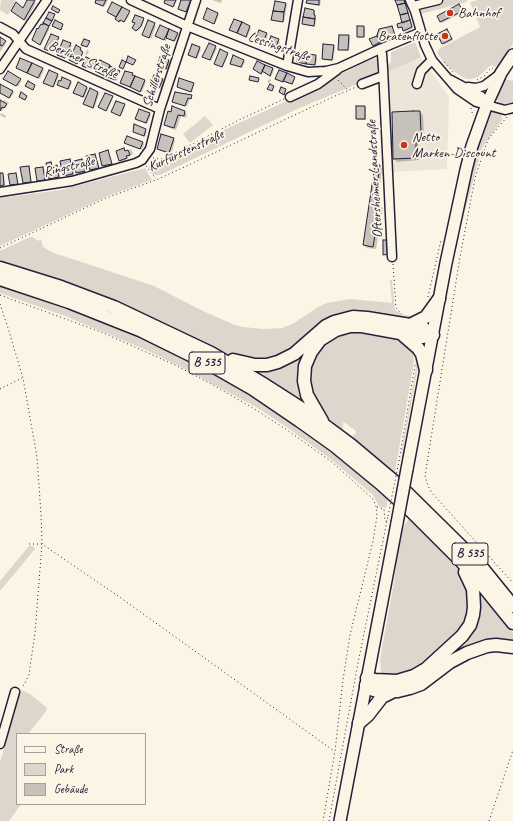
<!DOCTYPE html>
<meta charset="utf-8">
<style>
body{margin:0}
#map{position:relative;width:513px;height:821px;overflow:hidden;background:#fcf5e5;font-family:Caveat,sans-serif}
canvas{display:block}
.legend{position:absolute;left:16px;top:733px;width:130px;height:72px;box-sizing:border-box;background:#fcf5e5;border:1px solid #a5a1a1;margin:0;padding:5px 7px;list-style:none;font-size:12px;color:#22223b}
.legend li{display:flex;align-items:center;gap:8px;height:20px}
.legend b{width:20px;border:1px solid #a5a1a1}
</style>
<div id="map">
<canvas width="513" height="821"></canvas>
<ul class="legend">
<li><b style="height:5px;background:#fcf5e5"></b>Straße</li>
<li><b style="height:11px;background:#dcd6cc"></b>Park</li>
<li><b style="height:11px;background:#c6c1bb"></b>Gebäude</li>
</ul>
</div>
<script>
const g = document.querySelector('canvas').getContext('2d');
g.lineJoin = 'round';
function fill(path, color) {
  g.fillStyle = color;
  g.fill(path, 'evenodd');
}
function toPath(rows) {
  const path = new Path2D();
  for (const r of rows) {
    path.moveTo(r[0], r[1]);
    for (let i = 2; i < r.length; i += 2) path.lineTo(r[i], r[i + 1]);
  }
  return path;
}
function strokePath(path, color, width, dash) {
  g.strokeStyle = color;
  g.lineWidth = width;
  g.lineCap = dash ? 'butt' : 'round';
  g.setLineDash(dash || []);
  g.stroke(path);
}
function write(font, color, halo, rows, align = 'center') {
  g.font = font + ' Caveat,sans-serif';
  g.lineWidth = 3.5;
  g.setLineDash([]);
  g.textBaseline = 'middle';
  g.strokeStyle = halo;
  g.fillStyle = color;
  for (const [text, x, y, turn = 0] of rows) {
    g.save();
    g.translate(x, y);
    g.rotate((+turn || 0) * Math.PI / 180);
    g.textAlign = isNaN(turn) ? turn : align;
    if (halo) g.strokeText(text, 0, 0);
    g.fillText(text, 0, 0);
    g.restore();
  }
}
fill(toPath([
 [421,57,449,97,447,169,390,172,386,73]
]), '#ece5d8');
fill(toPath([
 [1,0,16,0,8,15,0,10],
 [446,0,467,0,467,2,421,14,418,7],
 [478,0,513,0,513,44,496,67,491,65,478,77,472,79,466,79,458,74,446,65,437,53,439,49,480,27,470,2],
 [415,42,421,57,386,73,387,67,391,62,391,52],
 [377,58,377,76,297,109,160,175,153,175,148,166,177,154,230,127,322,85,329,77,348,71,367,61],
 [505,79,513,81,513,105,508,107,499,104,497,99,497,95],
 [492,109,498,110,501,113,502,120,482,148,462,222,471,166,489,111],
 [205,116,213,125,190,143,183,134],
 [145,168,152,180,108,196,0,246,0,198,61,190],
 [30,237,33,237,38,241,41,239,43,247,51,252,154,286,203,311,235,325,243,327,263,329,282,328,294,323,318,307,327,303,350,299,392,303,390,280,392,280,395,310,403,315,419,316,412,321,385,318,303,343,269,361,232,356,204,341,124,304,104,298,0,263,0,251],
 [0,283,42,296,162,345,237,385,344,459,388,499,386,508,379,506,373,495,333,461,288,428,256,407,177,365,146,350,65,316,0,293],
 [350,320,362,320,383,323,421,331,420,334,375,325,354,323,342,325,328,331,321,337,312,346,303,364,302,384,307,405,251,369,269,367,286,361,302,350,324,330,333,325],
 [361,331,402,339,412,349,414,361,395,472,354,438,353,435,353,434,356,434,356,431,344,422,343,423,343,428,341,428,324,415,316,407,307,375,321,343,346,332],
 [414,352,419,361,402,455,401,454,416,366],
 [409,519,446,556,464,577,469,586,469,622,421,668,397,677,385,676,385,674,382,673,381,672,380,660,394,582,400,533,402,534,404,525],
 [29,546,33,546,35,549,0,591,0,581],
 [475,588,513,633,513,644,495,642,477,646,449,659,429,675,416,682,408,685,391,688,384,689,377,687,376,685,398,685,418,678,432,670,458,645,467,635,474,623,477,608],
 [21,690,30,694,47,708,46,711,28,734,17,734,17,804,21,804,9,821,0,821,0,762]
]), '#dcd6cc');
fill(toPath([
 [28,0,32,0,36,3,26,21,14,13,23,9],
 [97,0,108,0,104,7,97,4],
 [166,0,177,0,174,7,166,4,165,3],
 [182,0,192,0,187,12,180,10],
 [212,0,222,0,221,3],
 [308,0,321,0,320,6,308,4],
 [396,0,405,0,413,28,405,32,403,28,401,28,399,27,403,24],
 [113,3,130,14,125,22,122,20,121,22,117,20,117,18,109,13],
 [285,4,287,5,284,22,274,21,273,19],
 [460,7,463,12,442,23,441,22,438,16],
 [208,10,219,15,215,24,205,20],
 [314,11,315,12,315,16,316,17,315,27,304,25,303,24],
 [143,19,144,20,142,27,138,31,134,29,136,24,133,22],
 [234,20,251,28,247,38,230,30],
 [148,22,156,26,151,39,143,35],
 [44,25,50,28,41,45,34,41],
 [161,26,178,35,175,42,167,38,166,41,158,37],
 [364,27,365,28,365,37,359,38,358,36],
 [392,27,396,36,375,46,371,40],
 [447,30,453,40,444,45,438,34],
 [266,34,268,35,264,45,257,42],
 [348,36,350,38,349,51,340,50,339,49],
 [0,38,6,43,0,52],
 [58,38,59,39,53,53,47,50],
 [278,40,280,42,276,50,268,46],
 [70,44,72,46,66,58,59,56],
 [209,44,217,48,211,61,204,57],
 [333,46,335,47,333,61,324,60,323,59],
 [199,48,201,49,197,59,189,55],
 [80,49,82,50,81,52,83,54,79,64,72,61],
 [87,50,89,51,87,55,85,54],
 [227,54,228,55,223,67,216,65],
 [315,56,317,57,316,65,298,62],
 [100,61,120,73,117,81,96,71],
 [169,61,170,62,168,70,158,67],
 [244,61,245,62,242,68,231,64],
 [94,62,95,63,91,70,85,67],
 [17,68,42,69,44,70,40,79],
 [273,69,274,70,271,77,263,72,262,75,258,72,258,71],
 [49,71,59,76,54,87,45,84],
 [132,74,133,76,146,82,142,92,122,84],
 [294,78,295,79,293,85,276,79],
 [20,79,21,81,18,87,6,80],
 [162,79,164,81,161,89,153,86],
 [269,79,271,80,270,83,267,82],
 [71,82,72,83,69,90,59,86],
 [193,84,194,85,192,92,178,87],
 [1,85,14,93,10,99,0,93],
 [87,87,88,89,84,98,74,93],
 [98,93,99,94,94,109,84,104],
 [191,96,187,106,175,103],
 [112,97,113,98,107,111,99,107],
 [4,100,9,103,8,104,4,101,7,106,6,108,4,107,2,111,0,110,0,101,2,102],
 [124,105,125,107,121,116,113,112],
 [364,107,366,108,366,120,358,120,357,119],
 [173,108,185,112,187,114,186,118,181,116,176,130,167,127,165,125],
 [420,112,423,115,424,136,418,135,419,160,397,162,394,159,393,113],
 [1,113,6,116,5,118,0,115],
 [149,114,151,115,147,124,137,120],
 [134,126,147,131,145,137,134,132],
 [173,138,175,141,171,154,160,150,158,148],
 [125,143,142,143,144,144,142,150],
 [131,149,133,154,127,158,128,159,121,162,120,160,125,152,128,151,130,153,129,150],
 [108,151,113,165,104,167,103,166],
 [95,155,99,169,92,171,91,170],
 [70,160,74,175,65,177,64,175],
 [82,160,86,172,79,174,75,162],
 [51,163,52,167,56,166,58,168,60,178,51,180,50,179],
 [379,166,382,169,378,204,383,208,376,249,367,248,364,245],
 [29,167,32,183,25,184,24,183],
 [0,174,4,175,5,186,0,187],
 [16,174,18,185,12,185,11,184]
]), '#0003');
const building = toPath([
 [27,0,35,0,24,20,11,11,16,2,23,8,27,0],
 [96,0,106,0,103,6,95,3,96,0],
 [165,0,176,0,173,7,164,3,165,0],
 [181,0,191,0,186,12,178,9,181,0],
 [307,0,319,0,319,5,306,3,307,0],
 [395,0,404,0,405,3,397,5,395,0],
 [275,1,286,3,284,12,273,11,275,1],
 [112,2,122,7,116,17,107,12,112,2],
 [405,3,408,13,400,15,397,5,405,3],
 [459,4,463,11,440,22,437,16,459,4],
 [53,6,60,10,58,13,51,9,53,6],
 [122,7,130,11,124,22,120,20,119,22,115,19,122,7],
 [207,8,218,13,214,24,203,19,207,8],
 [305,8,314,10,314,15,315,15,315,19,303,17,305,8],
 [273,11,284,12,283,22,271,20,273,11],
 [49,12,55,14,52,21,46,18,49,12],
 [408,13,410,20,402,23,400,15,408,13],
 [135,15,144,18,141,26,136,31,132,28,135,23,132,22,135,15],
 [303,17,315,19,314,26,302,24,303,17],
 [46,18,52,21,49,26,43,23,46,18],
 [234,19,242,22,237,33,229,30,234,19],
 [55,20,63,24,61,30,52,26,55,20],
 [148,20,155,23,149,38,142,35,148,20],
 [410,20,412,27,403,31,402,27,398,28,397,24,410,20],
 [242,22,250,26,246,37,237,33,242,22],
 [43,23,49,26,40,45,32,40,37,28,38,29,41,24,43,25,43,23],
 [160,25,169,29,164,40,155,36,160,25],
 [357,26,364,26,364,37,357,37,357,26],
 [392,26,395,35,380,42,377,35,379,29,392,26],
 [169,29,178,33,174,41,166,38,169,29],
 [447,29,452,39,442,44,437,34,447,29],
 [259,30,267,33,262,44,254,41,259,30],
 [51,34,59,37,52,52,44,49,51,34],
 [339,35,349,35,348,50,338,50,339,35],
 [271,36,279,39,275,49,267,46,271,36],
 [377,36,380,42,373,46,369,39,377,36],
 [0,37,6,41,2,46,0,45,0,37],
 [84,39,90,41,87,47,81,45,84,39],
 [63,40,71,43,65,58,57,55,63,40],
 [209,43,216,46,210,60,202,57,209,43],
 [192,44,200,47,196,58,188,55,192,44],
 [323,44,334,45,332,60,322,59,323,44],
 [76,45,81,48,80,50,83,52,77,64,69,60,76,45],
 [220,49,228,53,222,67,214,64,220,49],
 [298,52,307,54,306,64,297,62,298,52],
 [307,54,316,55,315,65,306,64,307,54],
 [233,55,244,60,241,67,230,64,233,55],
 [128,56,136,60,133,65,126,62,128,56],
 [86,57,95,61,90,69,82,66,86,57],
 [160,57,169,60,166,69,157,67,160,57],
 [20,58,32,63,27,73,16,68,20,58],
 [100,60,110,65,105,76,95,71,100,60],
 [122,60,126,62,123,69,119,67,122,60],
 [257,61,265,65,261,74,253,69,257,61],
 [32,63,43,68,38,78,27,73,32,63],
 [265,65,273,68,270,76,262,71,265,65],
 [110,66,120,71,115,80,105,76,110,66],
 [49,70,58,74,53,87,43,83,49,70],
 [279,70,287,73,283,82,275,79,279,70],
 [8,71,21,79,16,86,3,79,8,71],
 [125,71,133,73,132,75,135,76,130,87,120,83,125,71],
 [287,73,295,77,292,84,283,81,287,73],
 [154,75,163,79,159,88,150,85,154,75],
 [135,76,145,80,140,92,130,87,135,76],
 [250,76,259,78,258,82,249,80,250,76],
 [62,77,71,81,68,89,57,85,59,80,61,81,62,77],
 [179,78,194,83,191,92,177,87,179,78],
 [28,81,35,85,33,90,25,86,28,81],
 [78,82,87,87,83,97,73,93,78,82],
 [0,84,13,91,9,98,0,93,0,84],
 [270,84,274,86,272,91,267,89,270,84],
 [281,87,286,89,284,95,279,92,281,87],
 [90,88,98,92,93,108,83,104,90,88],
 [21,92,27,96,25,100,19,97,21,92],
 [175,92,192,95,191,99,188,98,185,106,172,102,175,92],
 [105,93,113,96,106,111,98,107,105,93],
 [0,100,7,104,4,108,2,107,0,111,0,100],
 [116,101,125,104,120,116,111,112,116,101],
 [172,106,185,111,184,116,178,115,174,128,164,125,168,111,171,112,172,106],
 [356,106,365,106,365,119,356,119,356,106],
 [139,109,150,113,146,123,135,119,139,109],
 [413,111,420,111,421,133,416,133,416,158,393,159,392,112,413,111],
 [134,124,146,129,144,136,133,132,134,124],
 [161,134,174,138,169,153,157,149,161,134],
 [127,136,143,142,140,149,124,143,127,136],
 [124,148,125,151,128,150,130,155,126,156,127,158,119,161,116,151,124,148],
 [108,150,112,164,102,166,99,153,108,150],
 [95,154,99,168,90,170,86,156,95,154],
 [70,159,73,174,63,176,60,161,70,159],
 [82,159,85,171,76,173,74,161,82,159],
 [51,162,52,166,57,165,59,177,49,179,46,163,51,162],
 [375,165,380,165,375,201,380,204,373,247,363,245,375,165],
 [29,166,31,182,23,183,20,167,29,166],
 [43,167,45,180,37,181,35,168,43,167],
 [0,173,3,173,4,185,0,186,0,173],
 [16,173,18,184,10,185,8,174,16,173],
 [383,240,388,240,389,254,383,255,383,240]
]);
fill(building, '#c6c1bb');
strokePath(building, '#22223b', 1);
const minor = toPath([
 [131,0,187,26,287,66,308,72,326,71,339,68,380,49,421,32],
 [410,0,415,11,425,45,432,60,457,89,476,102,505,110,513,108],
 [413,6,438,0],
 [0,27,13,34,26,49,160,109],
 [380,49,382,54,383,68,392,257],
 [287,66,298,0],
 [0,69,47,0],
 [451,80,481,96,487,104],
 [362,84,383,76],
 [417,84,421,71,432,60],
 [468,87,476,88,484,86,500,74],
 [290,97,318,84,337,70],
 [0,192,72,181,136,163,142,160,150,149,160,109,196,0],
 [0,744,15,692]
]);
const major = toPath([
 [407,469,446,263,466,170,472,146,487,104,501,73,513,55],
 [340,821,397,523]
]);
const highway = toPath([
 [0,268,61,287,114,307,211,353,265,385,304,410,351,445,401,487,479,564,513,606],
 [0,279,69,302,142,331,211,365,253,389,300,421,335,446,380,483,411,511,461,561,483,586,513,623],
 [410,325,426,317,439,299],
 [403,335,418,348,422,354,426,370],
 [233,360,255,365,267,365,278,362,294,354,326,326,334,322,353,317,367,318,410,325,423,328,433,335],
 [322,421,307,395,304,381,305,366,311,352,320,340,336,330,350,326,362,326,422,337,433,335],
 [367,678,375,680,397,681,414,676,426,669,462,636,470,625,473,615,474,607,473,589,465,572],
 [366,685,371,689,380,692,398,691,410,688,421,684,450,662,467,653,487,646,496,645,513,647],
 [359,723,368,715,382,697,392,692]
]);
strokePath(minor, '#22223b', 11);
strokePath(major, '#22223b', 14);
strokePath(highway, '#22223b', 15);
strokePath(toPath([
 [444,62,454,73],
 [338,80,348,90],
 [477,80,484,76,491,68,493,68],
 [471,108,473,116],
 [507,117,489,138,485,148,475,178,460,257,425,476,428,486,432,493,513,583],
 [153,158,160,159,169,156,239,120,284,99],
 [146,166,156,179],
 [0,248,106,198,156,180,178,170,335,96,356,87],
 [393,264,396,308,402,314],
 [0,295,101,332,175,365,213,385,253,408,287,430,332,462,373,499,376,506,377,516,373,541,350,635,343,680,335,751,323,821],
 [428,297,441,240],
 [0,304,8,328,23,378,37,457,41,514,42,544,35,633,29,674,24,685,21,687],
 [0,389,22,378],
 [399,461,415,365],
 [377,507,384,509,385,521,387,521],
 [29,544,42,544,121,598,334,751],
 [329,821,358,663,388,516],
 [489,821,513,750]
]), '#22223b', 1, [1, 3]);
strokePath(minor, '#fcf5e5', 8);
strokePath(major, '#fcf5e5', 11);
strokePath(highway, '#fcf5e5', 12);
const majorBridge = toPath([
 [397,523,407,469]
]);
strokePath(majorBridge, '#22223b', 14, []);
strokePath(toPath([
 [388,516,399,461]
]), '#22223b', 1, [1, 3]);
strokePath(majorBridge, '#fcf5e5', 11);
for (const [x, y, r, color] of [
 [450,13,4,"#c8321e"],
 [445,36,4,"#c8321e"],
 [404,145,4,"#c8321e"]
]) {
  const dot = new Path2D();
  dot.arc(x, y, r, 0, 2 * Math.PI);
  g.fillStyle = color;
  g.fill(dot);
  strokePath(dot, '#fcf5e5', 1.5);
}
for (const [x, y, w] of [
 [207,363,36],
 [470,554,36]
]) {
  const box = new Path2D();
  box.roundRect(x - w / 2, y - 11, w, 22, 3);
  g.fillStyle = '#fcf5e5';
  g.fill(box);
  strokePath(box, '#22223b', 1);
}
write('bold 13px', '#22223b', null, [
 ["B 535",207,363],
 ["B 535",470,554]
]);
write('14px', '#22223b', '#fcf5e5', [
 ["Bahnhof",458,13],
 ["Bratenflotte",437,36,"right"],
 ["Netto",412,137],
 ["Marken-Discount",412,153]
], 'left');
write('14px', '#22223b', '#fcf5e5', [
 ["Lessingstraße",279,47,19],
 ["Berliner Straße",83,60,24],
 ["Schillerstraße",157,76,-72],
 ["Kurfürstenstraße",186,151,-25],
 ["Ringstraße",69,167,-13],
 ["Oftersheimer Landstraße",375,179,-93]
]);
</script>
